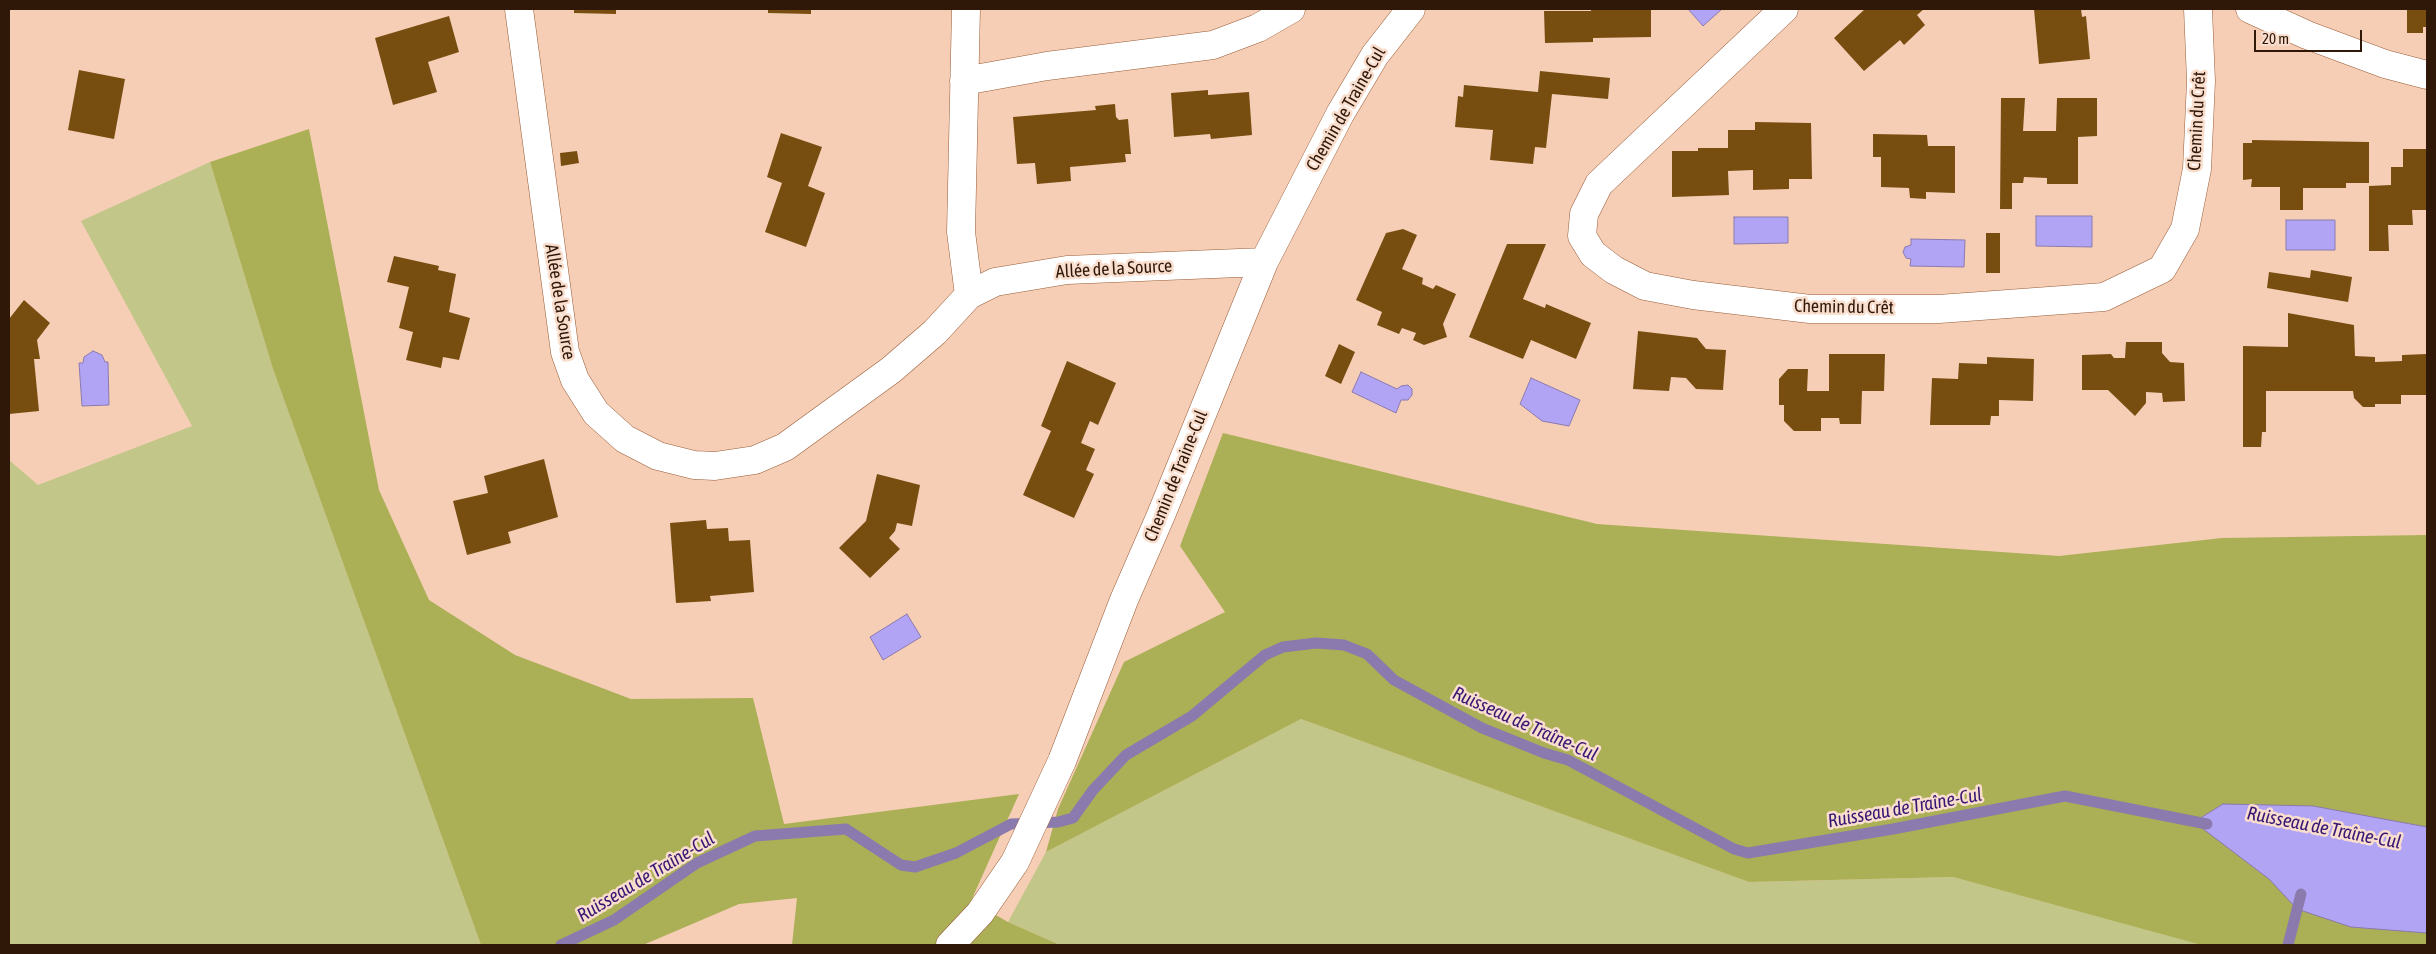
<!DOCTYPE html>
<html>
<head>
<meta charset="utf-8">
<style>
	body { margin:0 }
	#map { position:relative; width:2436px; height:954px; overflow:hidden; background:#f6ceb6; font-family:"Asap Condensed",sans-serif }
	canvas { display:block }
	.frame { position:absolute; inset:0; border:10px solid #301809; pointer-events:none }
	.scale { position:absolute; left:2254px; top:30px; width:108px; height:22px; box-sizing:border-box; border:2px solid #301809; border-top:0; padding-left:6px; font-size:15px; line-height:18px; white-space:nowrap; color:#301809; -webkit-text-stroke:4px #f9dece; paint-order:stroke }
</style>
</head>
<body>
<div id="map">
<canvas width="2436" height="954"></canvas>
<div class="frame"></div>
<div class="scale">20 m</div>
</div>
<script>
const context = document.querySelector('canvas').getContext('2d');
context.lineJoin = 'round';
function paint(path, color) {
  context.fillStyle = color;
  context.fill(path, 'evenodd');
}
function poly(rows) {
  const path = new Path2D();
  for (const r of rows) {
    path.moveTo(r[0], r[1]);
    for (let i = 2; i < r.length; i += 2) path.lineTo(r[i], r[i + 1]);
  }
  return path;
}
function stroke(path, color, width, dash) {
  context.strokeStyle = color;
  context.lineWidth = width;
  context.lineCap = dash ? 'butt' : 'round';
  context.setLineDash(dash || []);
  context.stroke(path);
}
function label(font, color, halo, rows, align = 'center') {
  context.font = font + ' "Asap Condensed",sans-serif';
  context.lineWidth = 5;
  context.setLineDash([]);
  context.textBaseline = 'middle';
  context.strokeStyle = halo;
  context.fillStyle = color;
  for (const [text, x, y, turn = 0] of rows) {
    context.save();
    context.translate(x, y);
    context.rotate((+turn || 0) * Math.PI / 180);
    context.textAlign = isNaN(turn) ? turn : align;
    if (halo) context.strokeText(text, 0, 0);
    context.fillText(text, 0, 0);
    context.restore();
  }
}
paint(poly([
	[210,162,273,369,481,945,9,945,9,460,38,485,192,426,81,221],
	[1301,719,1749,882,1953,877,2203,944,1060,945,1008,922,1046,852]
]), '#c2c688');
paint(poly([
	[309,129,379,490,429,600,515,655,631,699,753,698,784,824,1019,794,971,901,1008,922,1060,945,792,945,797,898,739,904,643,945,481,945,273,369,210,162],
	[1223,433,1597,524,2059,556,2222,538,2427,535,2427,945,2202,945,1953,877,1749,882,1301,719,1046,852,1058,809,1124,662,1225,612,1180,546]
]), '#abaf55');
const water = poly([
	[1688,9,1722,9,1703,26,1688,9],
	[2036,216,2092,216,2092,247,2036,246,2036,216],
	[1734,217,1788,217,1788,243,1734,244,1734,217],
	[2286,220,2335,220,2335,250,2286,250,2286,220],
	[1911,239,1965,240,1964,267,1910,266,1911,259,1906,258,1903,252,1905,247,1911,245,1911,239],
	[93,351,102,355,105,362,108,362,109,405,82,406,79,363,83,363,84,357,93,351],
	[1361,372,1397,389,1401,386,1408,385,1412,389,1412,395,1408,400,1401,400,1396,413,1352,392,1361,372],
	[1531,378,1580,400,1569,426,1542,421,1520,404,1531,378],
	[907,614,921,637,883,660,870,637,907,614],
	[2223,804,2313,806,2427,827,2427,933,2351,927,2297,909,2269,879,2194,822,2223,804]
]);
paint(water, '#b2a4f5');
stroke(water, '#8b7aae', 1);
stroke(poly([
	[561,945,614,920,697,863,755,836,846,829,901,865,915,867,956,853,1011,824,1058,822,1073,818,1093,790,1126,755,1192,716,1265,655,1283,647,1316,643,1344,645,1367,654,1394,680,1482,728,1544,753,1568,760,1734,849,1748,853,1893,829,2065,796,2207,824],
	[2288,945,2301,894]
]), '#8b7aae', 11);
paint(poly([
	[574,9,616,9,616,14,574,13],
	[768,9,811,9,811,14,768,13],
	[1591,9,1651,9,1651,37,1593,38,1593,42,1545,43,1544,11,1591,11],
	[1865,9,1924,9,1917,15,1925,25,1904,45,1900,40,1864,71,1834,38],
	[2034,9,2081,9,2082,17,2086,16,2090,59,2039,64],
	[2407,9,2427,9,2427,27,2423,27,2423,33,2407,33],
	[449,16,459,52,428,62,437,92,393,105,375,38],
	[79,70,125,79,114,139,68,130],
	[1540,71,1610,78,1608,99,1552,94,1546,148,1535,147,1533,164,1490,160,1493,130,1455,127,1458,96,1463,97,1464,85,1538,92],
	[1208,90,1208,95,1249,92,1252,135,1211,139,1210,134,1174,137,1171,93],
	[2001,98,2025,98,2023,131,2056,131,2057,98,2097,98,2097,136,2078,137,2078,184,2047,184,2047,178,2024,177,2023,183,2012,183,2012,209,2000,209],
	[1115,104,1116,117,1119,120,1128,119,1131,154,1125,154,1126,162,1070,167,1071,181,1037,184,1035,163,1017,164,1013,117,1096,110,1095,106],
	[1755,122,1811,123,1812,179,1789,179,1789,189,1753,190,1753,170,1728,171,1729,195,1672,197,1672,151,1698,151,1698,148,1728,148,1728,130,1755,130],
	[781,133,822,147,808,186,825,193,806,247,765,232,782,183,767,177],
	[1873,134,1927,135,1928,146,1955,146,1955,193,1926,192,1926,199,1910,198,1909,188,1881,187,1881,157,1873,157],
	[2252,140,2369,142,2369,183,2346,183,2346,188,2303,188,2303,210,2280,210,2280,187,2251,187,2252,179,2243,180,2243,143,2252,143],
	[2403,149,2427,149,2427,210,2412,210,2413,225,2388,225,2389,251,2369,251,2369,186,2391,185,2391,167,2403,167],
	[577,151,579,163,561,166,560,153],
	[1403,229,1417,235,1402,269,1423,278,1422,284,1433,289,1436,285,1456,294,1443,324,1447,337,1424,345,1413,340,1416,333,1402,328,1399,334,1377,325,1382,312,1356,300,1386,233],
	[1986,233,2000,233,2000,273,1986,273],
	[1507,244,1546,244,1523,299,1545,308,1546,304,1591,323,1576,359,1531,340,1523,359,1469,337],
	[394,256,439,266,438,270,456,274,449,312,470,318,459,360,443,357,441,368,406,360,413,332,399,328,409,287,387,282],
	[2311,270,2352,277,2348,302,2267,288,2269,272,2310,278],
	[24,300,50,323,37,340,40,359,34,359,39,411,9,414,9,319],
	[2288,313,2354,325,2355,356,2375,357,2375,362,2402,361,2402,355,2427,354,2427,395,2401,395,2401,404,2375,404,2375,407,2363,407,2354,398,2353,391,2266,391,2266,432,2262,432,2261,447,2243,447,2243,346,2288,347],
	[1638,331,1697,338,1706,349,1726,350,1723,390,1696,389,1686,378,1671,377,1669,391,1633,389],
	[2126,342,2162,342,2162,353,2170,362,2184,363,2185,401,2163,402,2162,393,2146,392,2146,403,2135,416,2108,390,2082,390,2082,355,2111,354,2114,358,2125,358],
	[1339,344,1355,352,1341,384,1325,376],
	[1829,354,1885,354,1884,391,1862,391,1861,424,1840,424,1839,418,1821,418,1821,431,1794,431,1784,421,1784,405,1779,405,1779,379,1788,369,1808,369,1807,391,1829,391],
	[1987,357,2034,359,2033,401,1999,400,1999,416,1991,416,1990,425,1930,425,1932,378,1958,379,1959,363,1987,364],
	[1067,361,1116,383,1098,425,1090,421,1081,443,1095,449,1086,470,1094,474,1074,518,1023,495,1051,431,1041,426],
	[544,459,558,517,508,532,511,543,467,555,453,501,488,493,484,476],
	[877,474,920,485,912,526,897,523,895,531,889,538,900,549,870,578,839,548,866,521],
	[706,520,707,529,728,528,729,541,750,540,754,592,710,596,711,601,676,603,670,523]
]), '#774e10');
const minor = poly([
	[519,9,565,352,575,380,596,413,625,439,658,456,694,465,715,466,755,460,785,447,891,370,935,332,969,295,995,282,1067,270,1264,262],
	[966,9,961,232,969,295],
	[1784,9,1599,184,1584,214,1582,236,1593,254,1614,270,1645,286,1693,295,1810,309,1939,309,2104,297,2162,269,2185,229,2197,169,2201,81,2198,9],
	[2250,9,2307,35,2385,64,2427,75],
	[964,81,1047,66,1213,45,1258,28,1291,9],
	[950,945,980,913,1015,862,1062,761,1124,600,1161,515,1264,262,1340,114,1375,55,1411,9]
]);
stroke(minor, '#985d38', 29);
stroke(minor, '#fff', 28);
label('18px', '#301809', '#f9dece', [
	["Chemin de Traine-Cul",1346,109,-60],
	["Chemin du Crêt",2197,121,-87],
	["Allée de la Source",1114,269,-3],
	["Allée de la Source",560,302,81],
	["Chemin du Crêt",1844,307,1],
	["Chemin de Traine-Cul",1176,476,-68]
]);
label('italic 19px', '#371874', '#f9dece', [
	["Ruisseau de Traîne-Cul",1525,724,24],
	["Ruisseau de Traîne-Cul",1905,808,-10],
	["Ruisseau de Traîne-Cul",2324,828,11],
	["Ruisseau de Traîne-Cul",646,877,-31]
]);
</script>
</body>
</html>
